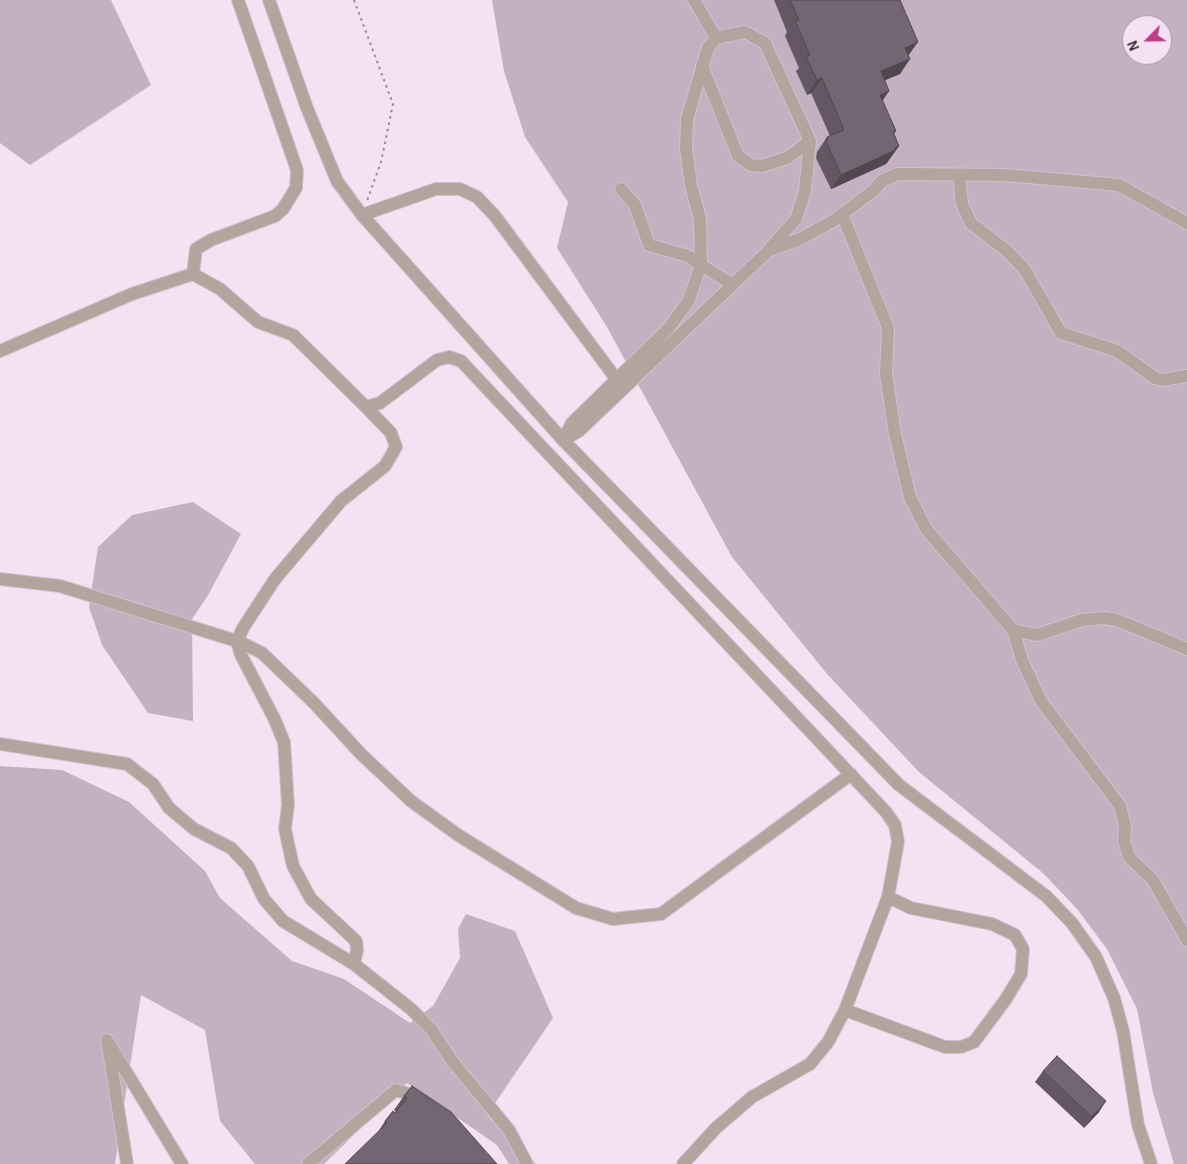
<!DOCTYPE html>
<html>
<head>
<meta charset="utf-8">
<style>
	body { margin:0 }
	#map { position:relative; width:1187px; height:1164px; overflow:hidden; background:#f4e2f2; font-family:"Alegreya Sans",sans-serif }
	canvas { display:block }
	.north { position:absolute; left:1122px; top:15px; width:50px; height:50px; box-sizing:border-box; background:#f4e2f2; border:1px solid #a698a4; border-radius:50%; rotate:247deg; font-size:14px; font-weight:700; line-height:20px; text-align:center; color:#312a30 }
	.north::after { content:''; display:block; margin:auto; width:18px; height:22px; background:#bc3c86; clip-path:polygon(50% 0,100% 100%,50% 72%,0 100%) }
</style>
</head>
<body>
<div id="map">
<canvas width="1187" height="1164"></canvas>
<div class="north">N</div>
</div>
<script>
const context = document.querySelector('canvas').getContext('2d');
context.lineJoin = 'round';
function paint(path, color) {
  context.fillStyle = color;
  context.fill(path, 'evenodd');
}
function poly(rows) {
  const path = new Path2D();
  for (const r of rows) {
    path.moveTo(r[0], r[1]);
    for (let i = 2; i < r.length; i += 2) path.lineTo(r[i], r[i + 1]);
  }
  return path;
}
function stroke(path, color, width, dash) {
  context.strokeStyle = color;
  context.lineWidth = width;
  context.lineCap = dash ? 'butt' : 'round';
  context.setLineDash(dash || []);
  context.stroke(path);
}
paint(poly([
	[0,0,111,0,151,85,30,165,0,143],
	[492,0,1187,0,1187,1164,1174,1164,1153,1093,1137,1009,1107,949,1077,909,1044,874,919,772,828,675,732,557,607,327,557,248,568,202,525,137,504,71],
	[1132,25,1162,25,1162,55,1132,55],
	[193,502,241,534,207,597,192,619,193,721,148,713,102,645,89,607,98,547,132,515],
	[0,766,62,770,129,802,205,871,220,898,292,961,344,979,410,1023,433,1006,460,958,458,929,466,914,515,931,553,1018,487,1115,536,1164,509,1164,497,1145,407,1083,324,1164,255,1164,220,1121,205,1030,141,995,115,1164,0,1164]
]), '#c3b0c1');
const minor = poly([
	[269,0,307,108,337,181,362,215,563,440,899,785,1046,896,1072,923,1096,957,1114,998,1123,1031,1138,1125,1151,1164],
	[694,0,716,38],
	[702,66,738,156,751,165,762,166,787,158,810,141],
	[959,176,962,204,971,223,1007,251,1025,270,1061,333,1117,351,1155,378,1163,380,1187,376],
	[842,214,888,328,886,374,895,434,910,497,926,529,1013,630,1037,635,1082,620,1104,618,1117,620,1187,649],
	[362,215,436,189,460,189,477,197,495,216,623,388],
	[770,250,800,239,833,221,874,190,882,181,897,174,1006,175,1119,185,1187,223],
	[193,274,196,249,211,240,275,216,283,209,296,188,297,170,238,0],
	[0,351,132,294,193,274,220,289,258,322,293,335,366,407,380,403,437,360,449,357,461,361,886,812,895,825,898,842,888,897,845,1010,828,1042,810,1064,752,1097,716,1128,683,1164],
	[563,440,579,431,768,251,796,219,805,191,810,141,765,43,745,32,716,38,708,48,687,119,686,149,691,185,700,219,701,265,732,284],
	[563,440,572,423,668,329,688,302,701,265,688,256,649,245,635,205,621,189],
	[0,579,60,586,240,642,262,653,314,703,361,754,411,801,458,835,576,908,613,919,661,914,851,774],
	[1013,630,1022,660,1041,701,1120,806,1125,826,1124,841,1129,857,1153,880,1187,940],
	[0,744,127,764,153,784,169,808,194,829,231,848,248,866,264,899,283,921,354,964,411,1009,431,1029,452,1061,509,1130,527,1164],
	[354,964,357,950,356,941,311,899,293,866,285,829,288,805,284,742,274,718,241,655,237,641,243,628,275,579,341,501,385,466,392,454,396,447,391,433,366,407],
	[845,1010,945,1047,961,1047,974,1042,1006,999,1021,974,1023,949,1015,935,992,924,911,908,888,897],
	[107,1040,182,1164],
	[108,1045,127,1164],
	[308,1164,396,1090,415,1096,421,1100]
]);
stroke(minor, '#d1c1cf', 14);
stroke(poly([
	[354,0,393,104,381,162,367,201]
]), '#968a95', 2, [2.5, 4]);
stroke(minor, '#b2a59d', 12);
paint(poly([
	[774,0,900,0,908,56,900,74,885,80,882,101,896,131,894,134,899,146,886,164,831,189,816,158,817,152,827,137,830,136,811,93,807,95,796,71,799,68,785,36,787,32],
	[1043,1071,1099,1112,1084,1128,1035,1082],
	[404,1096,451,1112,378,1132,385,1121,396,1112,394,1110]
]), '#645763');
paint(poly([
	[918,42,908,56,905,48],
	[910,59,900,74,871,86,881,71],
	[822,78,811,93,807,95,817,80],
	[889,91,879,106,880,95],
	[899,146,886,164,831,189,841,175],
	[1106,1101,1099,1112,1084,1128,1092,1117]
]), '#514750');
const building = poly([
	[790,0,900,0,918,42,905,48,910,59,881,71,889,91,880,95,896,131,893,132,899,146,895,148,896,150,841,175,827,143,827,137,844,130,822,78,817,80,806,57,810,55,795,21,799,20,790,0],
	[1057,1056,1106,1101,1092,1117,1043,1071,1057,1056],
	[412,1086,451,1112,497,1164,345,1164,387,1123,385,1121,393,1111,395,1113,407,1098,404,1096,412,1086]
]);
paint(building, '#746573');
stroke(building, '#514750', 1);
</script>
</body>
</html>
